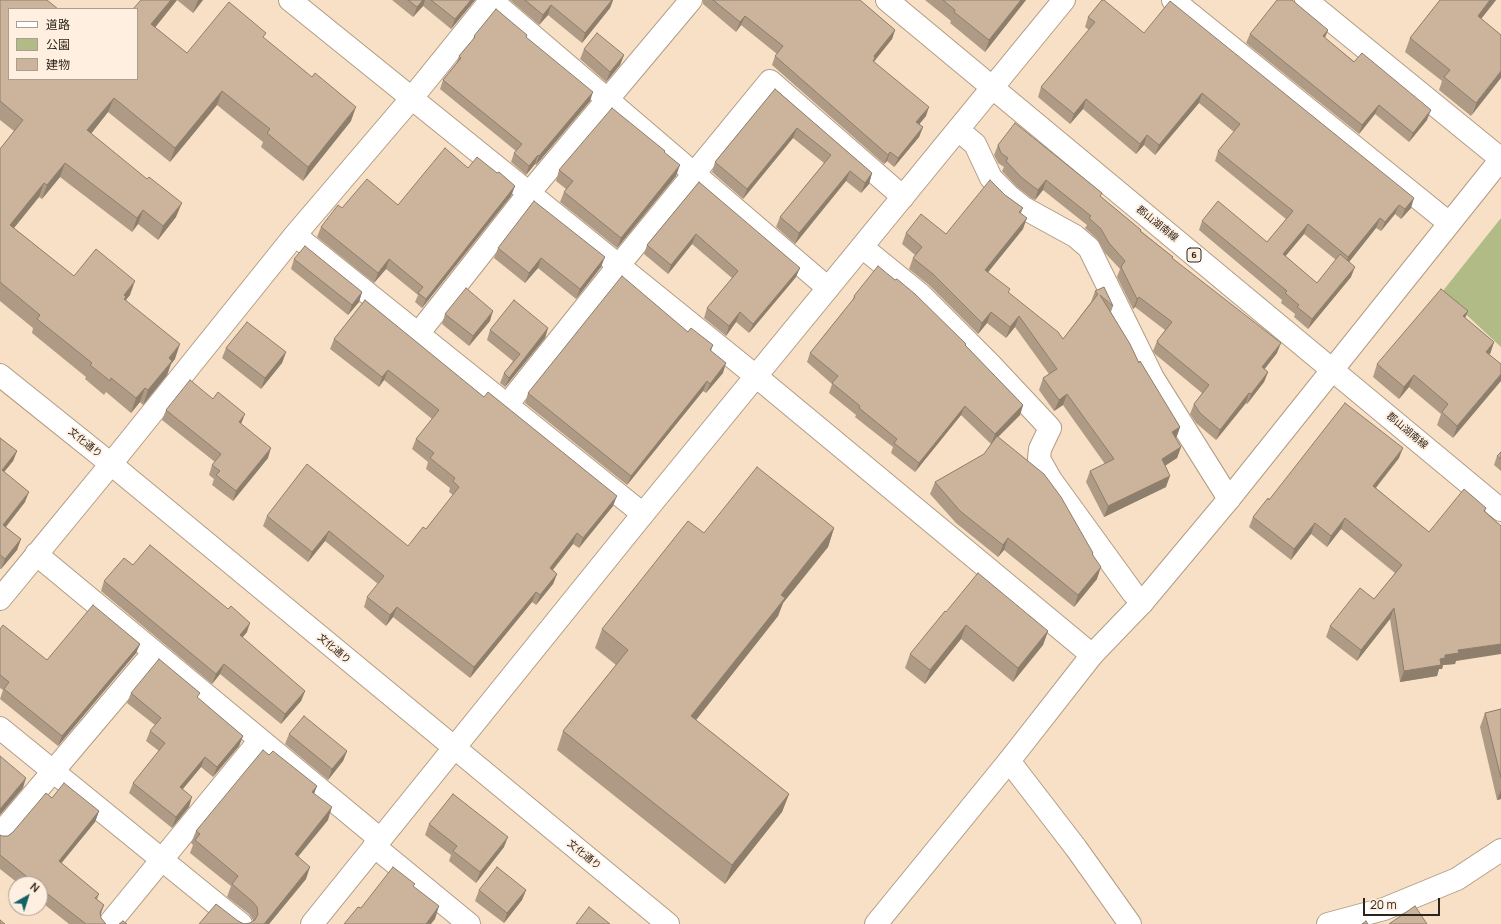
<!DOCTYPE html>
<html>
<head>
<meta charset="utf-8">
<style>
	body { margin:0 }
	#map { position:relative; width:1501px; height:924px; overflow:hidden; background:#f8e0c6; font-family:Manrope,"Noto Sans JP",sans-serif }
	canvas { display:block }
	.legend { position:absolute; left:8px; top:8px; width:130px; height:72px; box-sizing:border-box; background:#feefe0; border:1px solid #aa9e91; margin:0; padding:5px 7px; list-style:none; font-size:12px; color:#2d251b }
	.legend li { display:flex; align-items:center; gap:8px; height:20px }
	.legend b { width:20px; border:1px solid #aa9e91 }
	.north { position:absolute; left:8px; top:876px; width:40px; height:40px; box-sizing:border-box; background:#feefe0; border:1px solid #aa9e91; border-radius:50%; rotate:39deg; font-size:11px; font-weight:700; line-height:16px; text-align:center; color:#2d251b }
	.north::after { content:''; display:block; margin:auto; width:14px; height:18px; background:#126264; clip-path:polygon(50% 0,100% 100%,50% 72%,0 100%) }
	.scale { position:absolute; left:1363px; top:898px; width:77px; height:18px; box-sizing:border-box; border:2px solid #2d251b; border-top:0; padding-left:5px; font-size:12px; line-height:14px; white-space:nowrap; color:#2d251b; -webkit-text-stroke:3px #feefe0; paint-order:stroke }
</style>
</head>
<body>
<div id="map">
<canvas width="1501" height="924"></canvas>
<ul class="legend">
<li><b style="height:5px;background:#fff"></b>道路</li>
<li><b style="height:11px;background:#b0bb85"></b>公園</li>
<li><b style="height:11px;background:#cbb49b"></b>建物</li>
</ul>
<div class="north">N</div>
<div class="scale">20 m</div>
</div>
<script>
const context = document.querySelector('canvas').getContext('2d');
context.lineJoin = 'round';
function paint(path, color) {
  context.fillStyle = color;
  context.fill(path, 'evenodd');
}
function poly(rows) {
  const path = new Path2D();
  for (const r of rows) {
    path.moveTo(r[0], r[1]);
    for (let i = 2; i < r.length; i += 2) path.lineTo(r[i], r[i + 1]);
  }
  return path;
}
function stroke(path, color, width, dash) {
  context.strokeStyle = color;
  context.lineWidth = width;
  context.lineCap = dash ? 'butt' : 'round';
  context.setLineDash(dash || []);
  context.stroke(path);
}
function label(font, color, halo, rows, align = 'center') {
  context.font = font + ' Manrope,"Noto Sans JP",sans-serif';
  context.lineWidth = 3.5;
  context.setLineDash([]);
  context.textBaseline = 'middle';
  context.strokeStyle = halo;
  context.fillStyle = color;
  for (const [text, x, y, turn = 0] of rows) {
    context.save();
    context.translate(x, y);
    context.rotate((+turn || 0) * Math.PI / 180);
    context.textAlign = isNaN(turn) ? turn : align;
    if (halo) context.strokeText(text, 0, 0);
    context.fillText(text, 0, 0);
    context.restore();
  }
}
paint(poly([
	[1501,218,1501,347,1442,292]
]), '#b0bb85');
const street = poly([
	[290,0,757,377,1092,655],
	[491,0,828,288],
	[1173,0,1449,223],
	[1306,0,1501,159],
	[958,130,975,144,991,178,1009,196,1024,208,1075,236,1089,248,1153,378,1229,499],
	[295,235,643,514],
	[862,247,920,294,990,364,1050,428,1040,449,1039,459,1051,480,1133,593,1142,603],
	[418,334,529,193,691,0],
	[507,405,619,265,770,81,903,197],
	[36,554,380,839],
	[0,599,111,464,295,235,411,99,491,0],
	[0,728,241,924],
	[1009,761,1076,848,1130,924],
	[0,834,154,652],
	[374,846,469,924],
	[109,924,260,740],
	[1328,924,1384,909,1457,879,1501,850]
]);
const secondary = poly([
	[0,375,111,464,668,924],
	[312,924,643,514,1064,0],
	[876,924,1009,761,1092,655,1142,603,1229,499,1501,159]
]);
const primary = poly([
	[887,0,1501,510]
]);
stroke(street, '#b29c84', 24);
stroke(secondary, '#b29c84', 24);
stroke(primary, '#b29c84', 24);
stroke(street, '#fff', 22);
stroke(secondary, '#fff', 22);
stroke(primary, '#fff', 22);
paint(poly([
	[0,0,137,79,141,0,203,0,193,13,177,0,155,27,187,53,264,39,351,121,303,181,261,147,263,142,217,105,170,162,108,112,91,134,176,217,158,240,138,224,132,232,60,177,42,199,39,197,14,228,74,276,130,295,126,300,175,359,171,364,167,375,143,405,140,402,131,413,106,392,104,395,85,379,86,377,32,333,33,328,0,301,0,149,14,131,0,120],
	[392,0,475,0,451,29,423,6,413,17],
	[510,0,613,0,610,8,582,43,548,15,539,25],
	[703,0,860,0,895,30,892,39,874,62,926,116,919,124,923,127,919,137,894,167,887,161,884,164,772,65,775,56,777,54,741,25,736,32,703,4],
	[925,0,1026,0,985,52,950,23,951,21],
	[1440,0,1496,0,1481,19,1501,35,1471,116,1439,90,1442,81,1405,52,1410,38],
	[1088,17,1144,33,1411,208,1401,219,1395,214,1381,231,1376,228,1349,262,1351,277,1308,329,1294,317,1295,314,1281,303,1282,300,1199,230,1202,221,1267,242,1286,219,1215,161,1218,151,1234,132,1199,103,1155,155,1144,145,1136,154,1083,109,1070,124,1038,97,1041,87,1089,30,1085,27],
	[1304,234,1336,260,1317,283,1285,256],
	[1328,30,1325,38,1427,120,1409,142,1375,114,1359,134,1246,43,1250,34],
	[474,36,526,37,590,101,536,165,535,164,526,175,511,162,514,153,516,151,440,89,443,80,457,62,459,56,473,40],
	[584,49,624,55,620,65,606,82,580,59],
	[775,89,872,173,869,184,861,193,846,181,795,244,776,227,780,217,824,163,793,138,743,199,712,172,715,162],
	[998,145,1101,197,1141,230,1141,231,1173,257,1172,259,1277,353,1264,370,1268,372,1264,382,1247,404,1246,403,1216,440,1196,423,1190,414,1194,404,1202,393,1155,354,1153,351,1157,341,1165,330,1135,307,1133,309,1117,277,1120,269,1105,253,1097,239,1085,228,1087,225,1043,190,1035,200,1031,198,1017,187,1002,171,1004,167,998,163,994,155],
	[468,168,497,173,515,186,511,196,422,308,415,302,418,295,386,269,374,283,317,237,321,227,342,208,398,205],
	[559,170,676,176,617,248,560,202,564,192,566,189,556,181],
	[699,182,796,277,749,333,736,322,726,336,704,318,707,308,732,278,692,244,668,274,644,254,647,245],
	[1005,195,1023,208,1021,213,1023,229,988,272,1008,292,1063,339,1091,302,1095,291,1113,306,1111,312,1139,363,1180,427,1176,439,1181,447,1177,458,1165,466,1166,487,1104,517,1086,482,1090,471,1105,464,1063,405,1054,411,1039,390,1043,378,1049,374,1015,327,1006,338,987,323,978,334,929,285,909,269,913,258,915,255,902,244,906,233,946,234],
	[498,248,601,267,576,299,538,268,525,283,494,258],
	[294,259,362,292,359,302,348,315,291,269],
	[854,296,965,345,1023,405,1020,415,998,437,1093,553,1093,554,1097,579,1074,607,1004,550,998,557,956,523,930,494,935,482,984,454,991,444,961,415,915,472,891,453,893,447,855,417,856,415,829,393,832,384,807,362,810,353,852,301],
	[365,300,613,506,579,548,573,544,553,570,557,574,553,584,536,605,532,602,470,678,393,617,386,626,364,607,367,597,378,584,325,541,308,562,263,526,267,516,408,546,426,529,453,495,449,492,450,488,426,469,428,462,412,449,416,439,432,419,384,380,379,387,330,349,334,339],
	[1468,311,1465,318,1494,342,1490,354,1453,438,1437,425,1441,414,1409,387,1399,399,1373,377,1377,364],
	[445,314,490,321,469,346,442,324],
	[548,328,545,338,505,387,500,383,504,373,513,361,487,340,490,330],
	[688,332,713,345,711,351,723,373,706,393,703,391,627,485,525,403,528,393],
	[226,348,286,352,282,363,261,389,222,358],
	[166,410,241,424,268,458,233,501,212,485,214,479,209,475,212,465,215,462,162,420],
	[0,438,17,451,13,461,4,472,25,502,6,527,21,539,17,550,1,569,0,569],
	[1501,452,1501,471,1494,465,1497,456],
	[1399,458,1376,488,1429,532,1486,508,1485,512,1455,664,1443,665,1442,669,1439,669,1437,676,1400,682,1390,619,1357,661,1326,637,1330,626,1374,599,1395,573,1341,529,1327,547,1311,534,1291,560,1249,527,1253,517,1269,500],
	[834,528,828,547,783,603,778,616,696,720,789,794,782,812,725,884,557,750,563,731,616,665,595,648,602,629,704,533],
	[104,581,247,632,242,638,305,691,301,701,281,724,220,674,212,684,101,591],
	[946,612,1048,631,1043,645,1013,682,961,639,925,684,905,668,910,654],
	[0,629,47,660,140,644,136,653,58,746,0,699,3,690,0,688],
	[131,693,198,699,243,736,239,746,213,777,201,767,183,789,189,807,172,828,129,793,133,783,159,751,146,741,150,731,155,725,127,703],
	[1501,709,1501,799,1497,800,1480,727,1485,713],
	[289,734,347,751,343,761,328,780,285,744],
	[269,755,317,786,314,793,328,820,298,857,306,879,269,924,199,924,238,921,244,924,250,923,253,921,253,920,249,914,227,897,231,886,190,853,193,845,191,843,196,831],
	[52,798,99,811,95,822,61,863,99,894,97,900,104,905,101,914,101,918,105,923,106,924,69,924,40,901,40,884,19,884,0,869,0,835,2,836,8,836,13,832],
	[429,824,504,847,476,883,449,861,451,855,425,835],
	[479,890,526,890,522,900,504,923,475,901]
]), '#af9b85');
paint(poly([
	[171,0,177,0,146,39,151,24],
	[198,0,203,0,193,13],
	[423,0,425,0,423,6,413,17,417,7],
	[471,0,475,0,451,29,455,19],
	[612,0,613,0,610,8,582,43,585,33],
	[1021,0,1026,0,985,52,989,40],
	[1490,0,1496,0,1473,29,1478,16],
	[551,5,548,15,539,25,543,15],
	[745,16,741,25,736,32,740,22],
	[895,30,892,39,874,61,872,67,874,56],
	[1328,30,1324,39,1323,36],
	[624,55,620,65,606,82,610,72],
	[1501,71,1501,78,1471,116,1476,103],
	[222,91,217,105,170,162,175,148],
	[593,92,590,101,536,165,539,156],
	[1202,93,1199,103,1155,155,1159,145],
	[114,98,108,112,82,145,87,130],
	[1086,99,1083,109,1070,124,1074,114],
	[1379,105,1375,114,1359,134,1362,125],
	[356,107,351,121,303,181,308,167],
	[929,107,926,116,913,132,916,122],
	[1431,110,1427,120,1409,142,1413,133],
	[923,127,919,137,894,167,898,158],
	[797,128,793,138,743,199,747,189],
	[1147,135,1144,145,1136,154,1140,144],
	[890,152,887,161,884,164,888,155],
	[538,155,535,164,526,175,529,166],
	[65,163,60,177,42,199,47,185],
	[680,165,676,176,617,248,621,238],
	[850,171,846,181,795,244,799,233],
	[872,173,869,184,861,193,865,183],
	[1046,180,1043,190,1035,200,1038,190],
	[44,183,39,197,5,239,10,225],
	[515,186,511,196,422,308,426,299],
	[1414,198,1411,208,1401,219,1405,209],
	[182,203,176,217,158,240,163,226],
	[1399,205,1395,214,1381,231,1385,222],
	[143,210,138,224,132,232,137,218],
	[1027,218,1023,229,981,281,985,270],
	[1380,218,1376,228,1345,267,1348,257],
	[1308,224,1304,234,1279,264,1283,254],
	[696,234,692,244,668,274,671,265],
	[605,257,601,267,576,299,580,289],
	[541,258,538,268,525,283,529,273],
	[389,259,386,269,374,283,378,273],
	[1355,267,1351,277,1308,329,1312,319],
	[800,268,796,277,749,333,753,324],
	[135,281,130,295,123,303,124,295],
	[362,292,359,302,348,315,352,305],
	[1139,297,1135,307,1133,309,1137,299],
	[493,311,490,321,469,346,473,336],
	[1468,311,1463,323,1463,316],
	[740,312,736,322,726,336,729,326],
	[991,312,987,323,978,334,982,323],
	[1019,316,1015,327,1006,338,1010,327],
	[548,328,545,338,505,387,509,378],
	[1494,342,1490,354,1486,352],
	[1281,343,1277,353,1258,377,1262,367],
	[180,344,175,359,171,364,167,375,143,405,148,390,169,358],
	[286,352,282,363,261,389,265,378],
	[726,363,723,373,706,393,710,384],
	[388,370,384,380,379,387,382,377],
	[1268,372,1264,382,1247,404,1251,394],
	[1501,374,1501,381,1453,438,1457,426],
	[1414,375,1409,387,1399,399,1404,387],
	[707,381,703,391,627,485,631,476],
	[145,388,140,402,131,413,136,398],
	[1249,393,1246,403,1216,440,1220,430],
	[1067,394,1063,405,1054,411,1059,400],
	[1023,405,1020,415,991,444,995,434],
	[965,406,961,415,915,472,919,463],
	[245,414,241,424,239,422],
	[1180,427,1176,438,1168,444,1172,432],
	[1181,447,1177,458,1158,470,1162,459],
	[271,448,268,458,233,501,236,491],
	[1403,448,1399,458,1369,496,1373,486],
	[17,451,13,461,0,477,2,470],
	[1170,476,1166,487,1104,517,1108,506],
	[29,492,25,502,0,534,3,525],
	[617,496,613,506,579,548,583,538],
	[1345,518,1341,529,1327,547,1331,536],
	[1315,523,1311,534,1291,560,1294,549],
	[834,528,828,547,783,603,778,616,685,734,691,716,781,595],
	[329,531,325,541,308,562,312,552],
	[577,533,573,544,546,578,550,568],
	[1008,538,1004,550,998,557,1003,545],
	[21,539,17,550,1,569,5,559],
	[1101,567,1097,579,1074,607,1078,595],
	[557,574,553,584,536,605,540,595],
	[536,592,532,602,470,678,474,667],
	[397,607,393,617,386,626,390,615],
	[1394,608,1390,619,1357,661,1361,650],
	[250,623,247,632,236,645,240,635],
	[966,625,961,639,925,684,930,670],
	[1048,631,1043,645,1013,682,1018,668],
	[140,644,136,653,58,746,62,736],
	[1501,644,1501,654,1456,661,1455,664,1443,665,1442,669,1439,669,1437,676,1400,682,1404,671,1440,659,1445,655,1458,650],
	[224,664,220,674,212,684,216,674],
	[305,691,301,701,281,724,285,714],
	[243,736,239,746,213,777,217,767],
	[347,751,343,761,328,780,332,769],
	[205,757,201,767,176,797,180,787],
	[26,778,23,788,0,815,0,809],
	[317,786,312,799,312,792],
	[1501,790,1501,799,1497,800],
	[789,794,782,812,725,884,732,865],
	[192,797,189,807,172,828,176,817],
	[332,807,328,820,290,866,295,854],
	[99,811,95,822,55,871,59,861],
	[508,837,504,847,476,883,480,872],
	[310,867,306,879,269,924,264,924],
	[526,890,522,900,504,923,507,913],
	[439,906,435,919,431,924,426,924]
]), '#8e7e6c');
const building = poly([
	[0,0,47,0,58,9,9,9,9,79,137,79,137,9,133,9,141,0,171,0,151,24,187,53,229,2,266,33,263,37,312,77,315,73,356,107,308,167,267,133,270,129,222,91,175,148,114,98,87,130,147,179,149,177,182,203,163,226,143,210,137,218,65,163,47,185,44,183,10,225,74,276,96,249,135,281,124,295,126,297,124,299,180,344,169,358,172,361,148,390,145,388,136,398,111,378,110,381,90,365,92,363,37,319,40,315,0,282,0,149,23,120,0,101,0,0],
	[408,0,423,0,417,7,408,0],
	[431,0,471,0,455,19,431,0],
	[525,0,612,0,585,33,551,5,543,15,525,0],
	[713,0,860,0,895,30,874,56,875,58,873,61,929,107,916,122,923,127,898,158,890,152,888,155,775,56,783,46,745,16,740,22,713,0],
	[943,0,1021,0,989,40,954,12,955,10,943,0],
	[1102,0,1104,0,1144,33,1170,1,1414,198,1405,209,1399,205,1385,222,1380,218,1348,257,1308,224,1283,254,1317,283,1340,254,1355,267,1312,319,1297,307,1299,305,1285,293,1287,291,1202,221,1218,201,1267,242,1293,211,1218,151,1240,124,1202,93,1159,145,1147,135,1140,144,1086,99,1074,114,1041,87,1095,22,1088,17,1102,0],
	[1277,0,1292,0,1328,30,1323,36,1354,62,1362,53,1431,110,1413,133,1379,105,1362,125,1250,34,1277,0],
	[1440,0,1490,0,1478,16,1501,35,1501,71,1476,103,1444,77,1450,70,1410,38,1440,0],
	[496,9,527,35,526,37,593,92,539,156,538,155,529,166,514,153,522,144,443,80,461,58,459,56,475,37,474,36,496,9],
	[597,33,624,55,610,72,584,49,597,33],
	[775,89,872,173,865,183,850,171,799,233,780,217,831,155,797,128,747,189,715,162,775,89],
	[612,108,665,151,664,152,680,165,621,238,564,192,573,181,559,170,612,108],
	[1015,123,1102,193,1100,196,1141,230,1140,231,1173,257,1172,258,1281,343,1262,367,1268,372,1251,394,1249,393,1220,430,1200,413,1194,404,1209,385,1159,344,1157,341,1172,322,1139,297,1137,299,1121,267,1125,261,1109,243,1101,229,1089,218,1091,216,1046,180,1038,190,1035,188,1021,177,1006,161,1008,158,1001,153,998,145,1015,123],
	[445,148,468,168,477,157,497,173,499,172,515,186,426,299,418,293,423,287,389,259,378,273,321,227,338,205,342,208,367,179,398,205,445,148],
	[990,180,1005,195,1023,208,1019,212,1027,218,985,270,1010,289,1008,292,1058,332,1063,339,1098,294,1095,291,1104,287,1113,306,1100,295,1130,344,1139,363,1140,361,1180,427,1172,432,1181,447,1162,459,1170,476,1108,506,1090,471,1114,459,1067,394,1059,400,1043,378,1057,369,1019,316,1010,327,991,312,982,323,933,274,913,258,922,247,906,233,921,214,946,234,990,180],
	[699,182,800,268,753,324,740,312,729,326,707,308,738,271,696,234,671,265,647,245,699,182],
	[534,201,605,257,580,289,541,258,529,273,498,248,534,201],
	[305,246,362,292,352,305,294,259,305,246],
	[878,266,895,280,897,279,915,294,966,344,965,345,1023,405,995,434,965,406,919,463,894,443,897,439,859,408,860,406,832,383,838,376,810,353,855,297,854,296,878,266],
	[622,276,688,332,691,328,713,345,710,350,726,363,710,384,707,381,631,476,528,393,622,276],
	[466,288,493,311,473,336,445,314,466,288],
	[1441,289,1468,311,1463,316,1494,342,1486,352,1501,364,1501,374,1457,426,1442,412,1448,404,1414,375,1404,387,1377,364,1441,289],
	[365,300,484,397,488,392,617,496,583,538,577,533,550,568,557,574,540,595,536,592,474,667,397,607,390,615,367,597,384,576,329,531,312,552,267,516,307,464,408,546,423,527,426,529,459,487,453,481,455,478,430,458,434,453,416,439,439,410,388,370,382,377,334,339,365,300],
	[514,300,548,328,509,378,504,373,520,354,490,330,514,300],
	[247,322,286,352,265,378,226,348,247,322],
	[190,380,213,399,218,392,245,414,239,422,271,448,236,491,216,475,220,471,212,465,221,454,166,410,190,380],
	[1345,403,1403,448,1373,486,1429,532,1464,489,1486,508,1484,511,1501,526,1501,644,1458,650,1459,653,1445,655,1445,658,1440,659,1441,665,1404,671,1394,608,1361,650,1330,626,1360,588,1374,599,1402,565,1345,518,1331,536,1315,523,1294,549,1253,517,1268,498,1269,500,1345,403],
	[997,436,1044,474,1061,497,1093,553,1092,554,1101,567,1078,595,1008,538,1003,545,960,511,935,482,984,454,997,436],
	[0,438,17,451,2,470,29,492,3,525,21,539,5,559,0,555,0,438],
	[1501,452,1501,459,1497,456,1501,452],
	[757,467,834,528,781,595,785,598,691,716,789,794,732,865,563,731,628,650,602,629,688,521,704,533,757,467],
	[150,545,228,609,231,606,250,623,240,635,305,691,285,714,224,664,216,674,104,581,124,558,133,565,150,545],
	[978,573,1048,631,1018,668,966,625,930,670,910,654,945,611,946,612,978,573],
	[93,605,140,644,62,736,4,689,9,682,0,675,0,629,3,625,47,660,93,605],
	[159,659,200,693,197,697,243,736,217,767,205,757,180,787,192,797,176,817,133,783,165,743,150,731,161,718,131,693,159,659],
	[1501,709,1501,778,1485,713,1501,709],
	[304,716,347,751,332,769,289,734,304,716],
	[263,750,269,755,273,751,317,786,312,792,332,807,295,854,310,867,264,924,199,924,216,904,238,921,244,924,250,923,255,920,258,914,257,907,253,902,232,884,238,876,195,840,200,834,196,831,263,750],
	[0,756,26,778,0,809,0,756],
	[64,783,99,811,59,861,99,894,95,898,104,905,100,912,101,918,105,923,106,924,86,924,40,888,40,884,36,884,0,855,0,835,2,836,8,836,13,832,46,793,52,798,64,783],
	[453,794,508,837,480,872,453,851,457,846,429,824,453,794],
	[393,867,415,884,413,886,439,906,426,924,344,924,358,907,361,908,393,867],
	[497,867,526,890,507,913,479,890,497,867],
	[1415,906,1427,924,1389,924,1415,906],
	[589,907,610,924,576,924,589,907],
	[0,920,5,924,0,924,0,920],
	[123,921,127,924,119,924,123,921],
	[1366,921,1368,924,1362,924,1366,921]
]);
paint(building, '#cbb49b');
stroke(building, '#8e7e6c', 1);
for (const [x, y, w] of [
	[1194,255,14]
]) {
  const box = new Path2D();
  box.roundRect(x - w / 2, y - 7, w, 14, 3);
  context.fillStyle = '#feefe0';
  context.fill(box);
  stroke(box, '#2d251b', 1);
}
label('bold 9px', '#2d251b', null, [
	["6",1194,255]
]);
label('10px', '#2d251b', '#feefe0', [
	["郡山湖南線",1157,224,39],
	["郡山湖南線",1407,431,40],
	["文化通り",85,443,39],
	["文化通り",334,649,40],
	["文化通り",584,855,39]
]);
</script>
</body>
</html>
